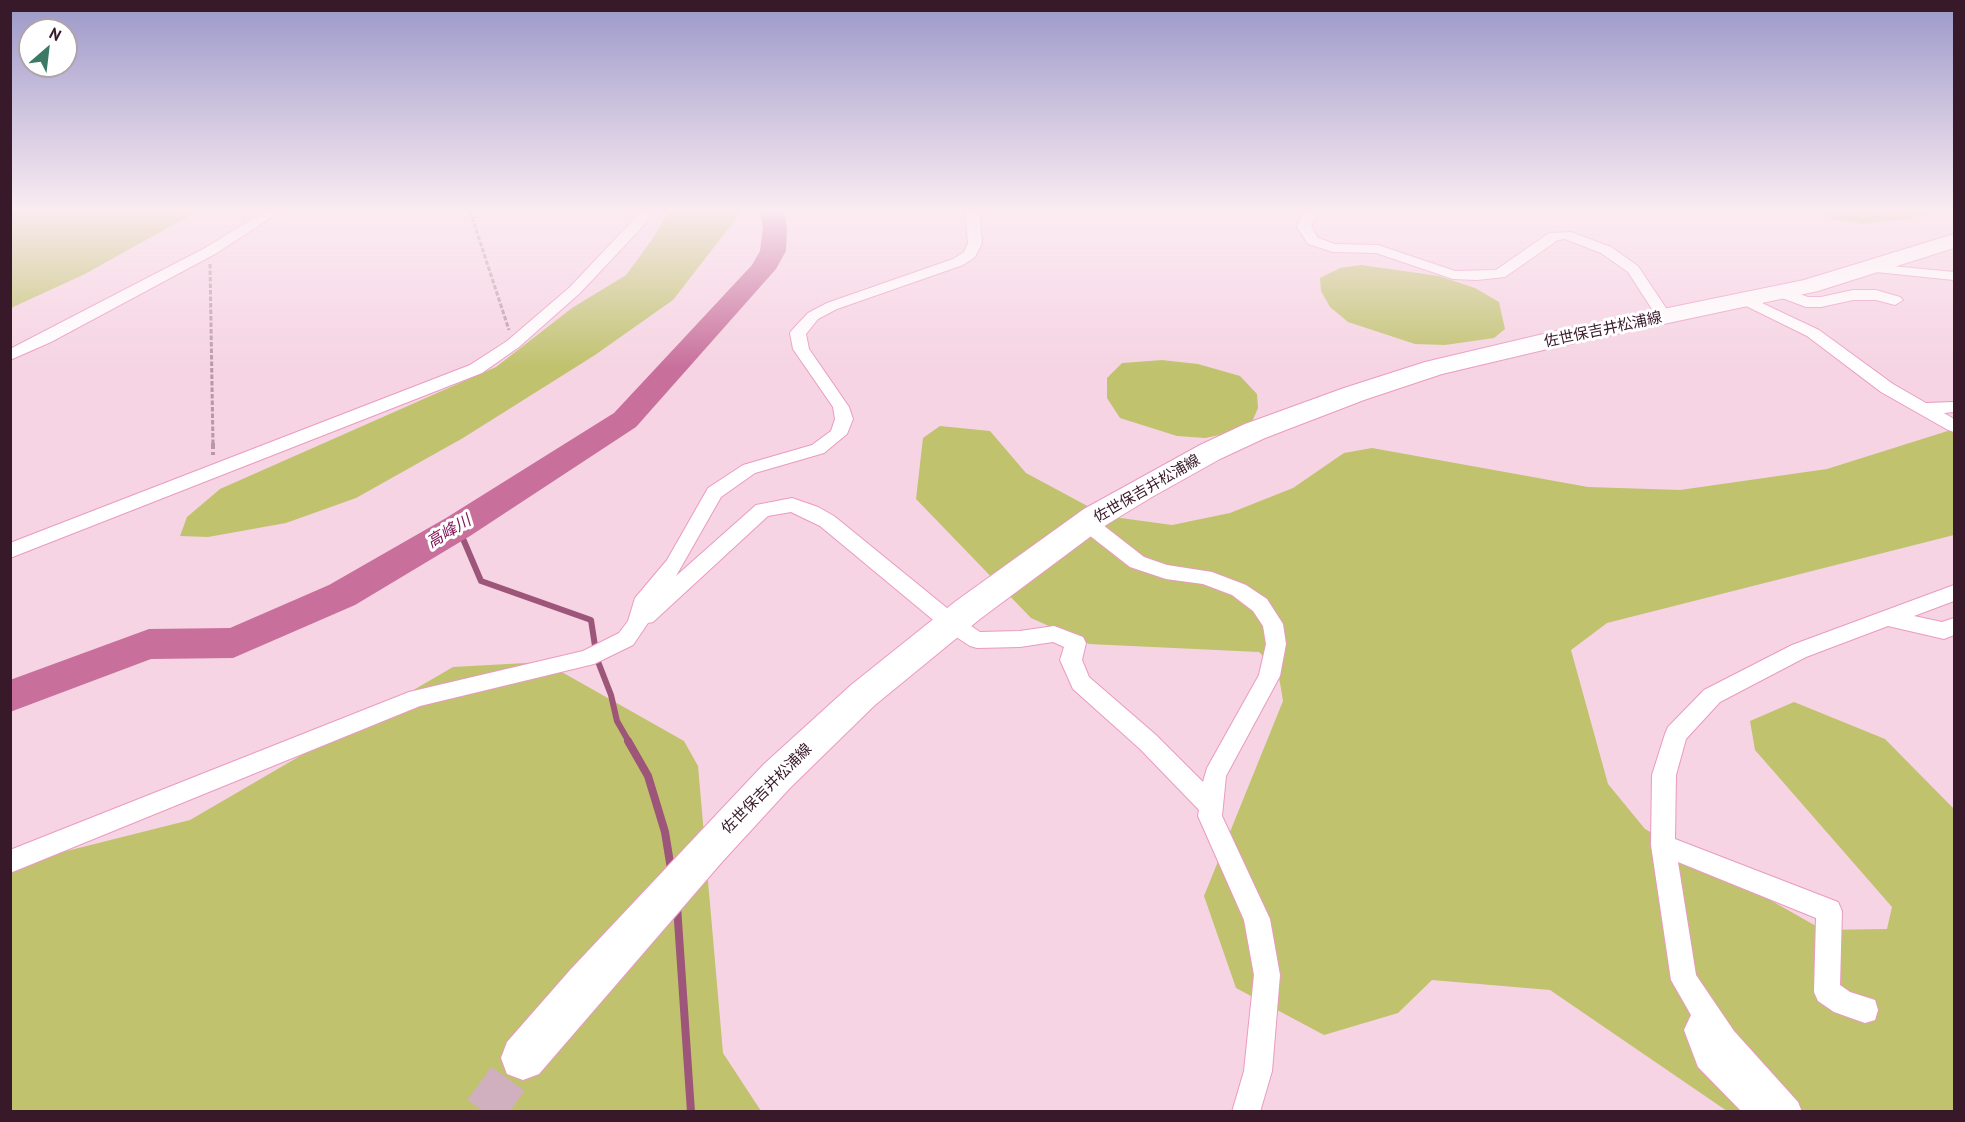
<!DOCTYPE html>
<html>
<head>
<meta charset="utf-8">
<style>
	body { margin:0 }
	#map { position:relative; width:1965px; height:1122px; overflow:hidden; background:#f6d4e3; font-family:"PT Sans",sans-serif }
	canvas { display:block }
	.frame { position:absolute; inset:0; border:12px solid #381929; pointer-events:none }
	.north { position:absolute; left:18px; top:18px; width:60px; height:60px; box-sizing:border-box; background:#fff; border:2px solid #afa3a9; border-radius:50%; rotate:28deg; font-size:16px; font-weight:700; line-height:24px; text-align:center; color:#381929 }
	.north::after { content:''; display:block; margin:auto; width:21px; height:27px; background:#3d7a66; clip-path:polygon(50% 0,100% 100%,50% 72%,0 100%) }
</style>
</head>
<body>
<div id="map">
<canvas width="1965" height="1122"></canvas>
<div class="frame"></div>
<div class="north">N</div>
</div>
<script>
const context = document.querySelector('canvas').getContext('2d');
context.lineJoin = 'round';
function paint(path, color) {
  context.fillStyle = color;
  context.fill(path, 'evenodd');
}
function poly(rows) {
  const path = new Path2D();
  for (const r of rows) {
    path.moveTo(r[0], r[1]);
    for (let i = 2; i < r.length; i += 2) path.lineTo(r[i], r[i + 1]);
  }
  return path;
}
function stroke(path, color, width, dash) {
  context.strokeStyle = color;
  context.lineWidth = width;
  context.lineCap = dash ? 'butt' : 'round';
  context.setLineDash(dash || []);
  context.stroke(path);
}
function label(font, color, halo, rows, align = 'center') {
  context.font = font + ' "PT Sans","Noto Sans JP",sans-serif';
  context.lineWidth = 6;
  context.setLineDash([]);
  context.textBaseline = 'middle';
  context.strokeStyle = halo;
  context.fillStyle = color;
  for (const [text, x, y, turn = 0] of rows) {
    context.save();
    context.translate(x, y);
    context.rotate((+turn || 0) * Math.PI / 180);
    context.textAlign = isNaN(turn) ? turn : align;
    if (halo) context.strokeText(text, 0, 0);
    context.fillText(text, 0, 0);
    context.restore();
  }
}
paint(poly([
	[10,211,198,211,85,274,11,308],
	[669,211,742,211,673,300,595,355,463,438,356,498,286,523,208,537,180,536,187,517,220,489,496,367,572,308,626,275,651,241],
	[1819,211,1942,211,1908,219,1863,224,1833,219],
	[1361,265,1439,276,1475,288,1499,302,1505,329,1494,338,1445,345,1415,344,1348,322,1330,307,1321,291,1320,278,1340,268],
	[1162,360,1198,364,1240,376,1257,394,1258,408,1252,422,1234,432,1205,438,1177,436,1120,418,1107,398,1107,378,1122,363],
	[940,426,990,431,1026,473,1106,516,1172,525,1230,513,1293,488,1344,453,1372,448,1588,487,1680,490,1827,469,1954,429,1954,535,1607,623,1571,650,1608,784,1645,829,1823,930,1887,929,1892,907,1755,750,1750,721,1794,702,1885,739,1954,809,1954,1111,1727,1111,1550,990,1432,980,1398,1013,1324,1035,1236,988,1204,896,1283,701,1278,671,1259,652,1089,644,1031,618,916,499,923,438],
	[544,662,684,741,698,766,723,1053,761,1111,11,1112,11,865,190,820,453,667]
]), '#c0c26e');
stroke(poly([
	[458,527,481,581,591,620,597,659,611,695,617,721,629,742]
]), '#9d5579', 6);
stroke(poly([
	[628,741,648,776,665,832,671,869],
	[677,906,691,1112]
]), '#9d5579', 8);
paint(poly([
	[760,211,784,211,787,227,786,251,776,269,636,427,470,536,355,605,233,658,151,659,10,712,10,680,149,629,230,628,329,585,446,518,614,413,752,265,760,251,763,227,760,211]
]), '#c86f9b');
stroke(poly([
	[484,1112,523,1058]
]), '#d0afbe', 41, [41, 20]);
const street = poly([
	[265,211,281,211,215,254,51,342,10,360,10,349,205,248,265,211],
	[638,211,652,211,645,224,580,293,519,347,482,373,10,558,10,543,470,365,507,341,570,287,634,219,638,211],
	[965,211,979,211,982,243,975,257,963,265,837,309,818,319,806,334,809,349,849,407,853,419,847,434,824,453,755,473,721,497,676,576,756,505,792,498,818,507,834,516,958,617,980,632,1020,631,1054,626,1083,637,1086,643,1082,660,1089,677,1156,735,1203,782,1207,768,1259,675,1266,644,1263,626,1253,611,1232,595,1203,584,1166,579,1130,567,1080,528,1078,523,1080,518,1087,516,1094,518,1144,557,1167,565,1212,572,1246,585,1267,599,1283,624,1286,644,1280,676,1226,776,1222,816,1270,919,1280,975,1272,1071,1260,1112,1232,1112,1244,1071,1254,975,1244,920,1198,816,1199,810,1140,749,1073,689,1060,660,1064,647,1053,642,1020,647,977,648,970,646,944,629,820,526,791,512,768,516,653,622,648,623,633,645,594,664,420,706,10,873,10,850,409,692,583,651,619,633,628,621,635,598,667,560,708,488,743,465,812,445,831,431,835,419,833,407,793,349,790,333,792,330,808,313,827,303,953,259,964,252,968,243,965,211],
	[1304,211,1318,211,1311,227,1318,238,1335,244,1378,245,1455,271,1496,270,1549,233,1571,232,1611,247,1638,266,1672,317,1669,320,1659,320,1628,272,1601,253,1565,239,1558,240,1505,277,1477,280,1453,279,1376,253,1333,252,1308,244,1297,227,1304,211],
	[1871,264,1954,272,1954,280,1866,271,1864,268,1866,265,1871,264],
	[1779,287,1808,297,1821,297,1853,290,1876,290,1900,297,1903,300,1895,305,1876,300,1853,300,1821,307,1806,307,1774,295,1771,292,1774,289,1779,287],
	[1745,295,1819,330,1893,384,1926,403,1954,402,1954,412,1944,413,1954,419,1954,432,1948,430,1881,392,1807,336,1740,303,1737,300,1740,297,1745,295],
	[1954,585,1954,601,1914,616,1942,622,1954,618,1954,635,1944,639,1888,626,1806,657,1720,702,1686,739,1676,775,1675,839,1838,902,1842,911,1840,985,1850,992,1875,1000,1878,1010,1875,1020,1865,1023,1834,1012,1818,1001,1814,992,1816,918,1678,862,1696,975,1734,1031,1798,1102,1802,1112,1742,1112,1698,1067,1684,1030,1691,1015,1671,980,1651,845,1652,775,1665,734,1668,727,1704,690,1792,645,1954,585]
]);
const primary = poly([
	[1954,234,1954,248,1818,291,1556,347,1442,374,1364,400,1265,438,1220,459,1152,497,1106,525,980,619,875,705,790,788,722,862,539,1074,523,1080,507,1074,501,1058,507,1042,571,969,764,764,851,685,956,601,1084,509,1200,445,1245,424,1344,388,1425,362,1556,331,1804,280,1954,234]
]);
stroke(street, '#eb9ac1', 2);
stroke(primary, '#eb9ac1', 2);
stroke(poly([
	[470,211,509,330],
	[210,264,213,445]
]), '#b897a6', 3, [4.5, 2]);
stroke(poly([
	[213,443,213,455]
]), '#b897a6', 4, [6, 3]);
paint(street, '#fff');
paint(primary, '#fff');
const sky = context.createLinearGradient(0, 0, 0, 368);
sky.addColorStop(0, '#9b98c9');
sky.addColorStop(0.57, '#fbecf2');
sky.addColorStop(1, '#fbecf200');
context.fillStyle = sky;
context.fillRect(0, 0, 1965, 368);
label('15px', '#381929', '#fff', [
	["佐世保吉井松浦線",1603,330,-12],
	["佐世保吉井松浦線",1147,489,-30],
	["佐世保吉井松浦線",767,789,-45]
]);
label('italic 16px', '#7d0f52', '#fff', [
	["高峰川",449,532,-31]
]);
</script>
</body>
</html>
